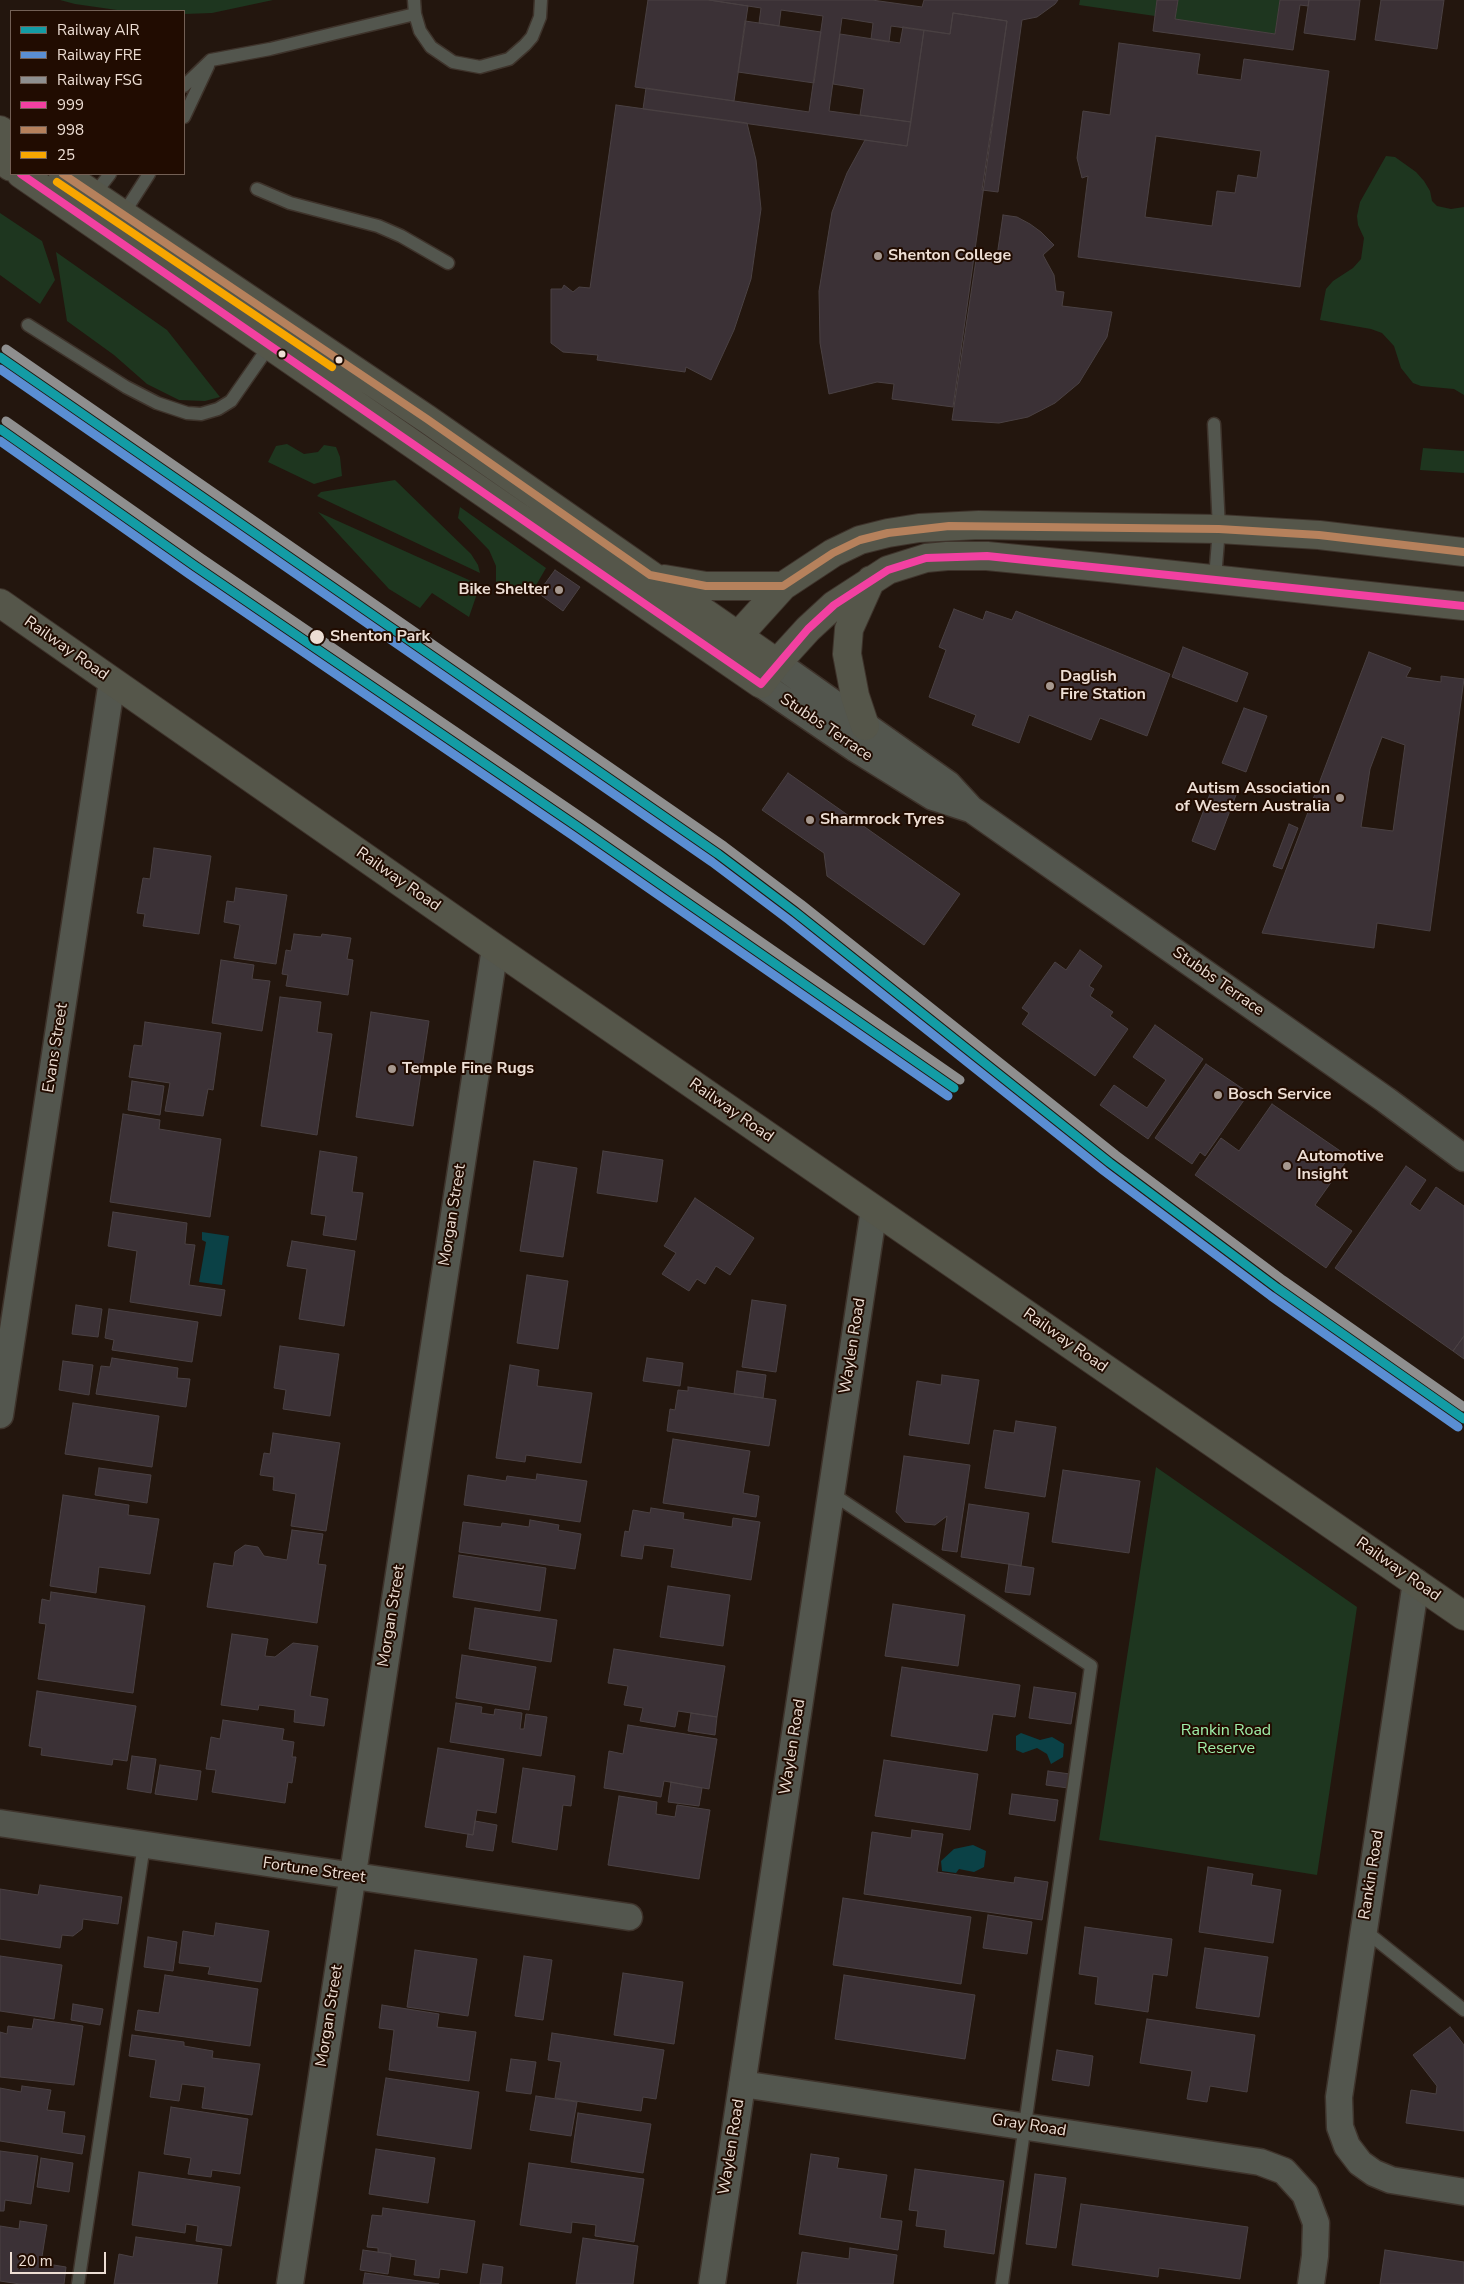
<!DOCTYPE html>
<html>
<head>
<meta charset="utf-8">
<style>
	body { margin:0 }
	#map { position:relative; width:1464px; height:2284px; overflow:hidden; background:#23160e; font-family:"Nunito Sans",sans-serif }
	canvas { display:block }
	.legend { position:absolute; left:10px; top:10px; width:175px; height:165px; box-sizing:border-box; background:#210c01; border:1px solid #736055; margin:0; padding:6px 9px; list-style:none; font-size:15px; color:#edded4 }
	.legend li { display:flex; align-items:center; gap:10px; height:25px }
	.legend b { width:25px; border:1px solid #736055 }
	.scale { position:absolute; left:10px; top:2252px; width:96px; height:22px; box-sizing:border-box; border:2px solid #edded4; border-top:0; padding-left:6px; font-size:15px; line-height:18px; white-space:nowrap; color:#edded4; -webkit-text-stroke:4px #210c01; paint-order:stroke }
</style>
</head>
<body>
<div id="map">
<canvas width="1464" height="2284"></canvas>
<ul class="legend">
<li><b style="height:6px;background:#139ca5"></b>Railway AIR</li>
<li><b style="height:6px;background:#5a8ed3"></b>Railway FRE</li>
<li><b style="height:6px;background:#8f8f8f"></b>Railway FSG</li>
<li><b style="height:6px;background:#f240a1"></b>999</li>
<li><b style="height:6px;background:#b6815c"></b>998</li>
<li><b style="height:6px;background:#f7a600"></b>25</li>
</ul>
<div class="scale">20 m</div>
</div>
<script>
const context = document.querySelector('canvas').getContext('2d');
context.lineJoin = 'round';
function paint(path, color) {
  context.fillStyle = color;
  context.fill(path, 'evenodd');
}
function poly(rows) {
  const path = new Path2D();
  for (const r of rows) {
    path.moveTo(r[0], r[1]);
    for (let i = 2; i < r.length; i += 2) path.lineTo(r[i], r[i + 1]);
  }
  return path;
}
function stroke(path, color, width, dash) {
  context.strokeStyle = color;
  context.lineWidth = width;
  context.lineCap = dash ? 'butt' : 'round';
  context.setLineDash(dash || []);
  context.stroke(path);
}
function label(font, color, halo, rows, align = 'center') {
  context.font = font + ' "Nunito Sans",sans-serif';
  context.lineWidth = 4;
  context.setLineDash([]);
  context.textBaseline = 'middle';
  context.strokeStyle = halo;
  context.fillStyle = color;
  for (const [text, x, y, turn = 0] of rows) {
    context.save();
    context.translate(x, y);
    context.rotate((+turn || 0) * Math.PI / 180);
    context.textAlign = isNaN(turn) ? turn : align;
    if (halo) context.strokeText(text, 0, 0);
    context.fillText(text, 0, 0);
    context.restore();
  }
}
paint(poly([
	[60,0,273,0,212,13,184,14,184,11,124,11,75,4],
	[1080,0,1157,0,1155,16,1079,5],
	[1178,0,1280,0,1275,34,1175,19],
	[1386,156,1395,157,1416,172,1424,181,1430,191,1432,201,1437,206,1451,209,1464,207,1464,395,1454,389,1421,386,1413,383,1401,368,1394,346,1382,333,1371,329,1320,320,1326,289,1333,281,1353,268,1361,259,1364,238,1358,225,1357,216,1360,202],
	[0,213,42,241,55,280,40,304,0,275],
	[56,252,167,330,220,397,205,401,179,400,147,384,114,355,67,321],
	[287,444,304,454,318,452,324,445,336,447,340,457,342,476,314,484,268,462,276,446],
	[1423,448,1464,451,1464,473,1420,470],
	[395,480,471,554,478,565,480,573,317,496,321,492],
	[460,507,546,568,531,594,496,582,496,566,489,550,458,518],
	[318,512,480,585,469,617,432,593,420,608,389,589],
	[1156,1467,1357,1607,1317,1875,1099,1840]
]), '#1e361f');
paint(poly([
	[202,1232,229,1236,222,1285,199,1282,206,1242,202,1240],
	[1021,1733,1040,1740,1052,1737,1064,1744,1063,1757,1051,1764,1047,1754,1037,1748,1023,1753,1016,1750,1016,1736],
	[973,1845,986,1851,984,1867,974,1872,959,1869,956,1873,942,1871,941,1861,954,1849]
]), '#0b4146');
const building = poly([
	[648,0,709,0,748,6,734,101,635,87,648,0],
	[709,0,872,0,922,7,924,0,1058,0,1055,4,1037,17,1022,20,998,192,982,190,1007,21,953,13,950,34,891,26,889,42,871,39,873,23,842,18,829,111,911,122,907,146,643,109,646,88,809,112,823,16,781,10,779,26,759,23,761,8,709,0],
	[1157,0,1178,0,1175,19,1275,34,1280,0,1309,0,1308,6,1300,5,1293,50,1153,31,1157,0],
	[1309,0,1360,0,1355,40,1304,33,1309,0],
	[1381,0,1444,0,1437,49,1375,40,1381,0],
	[953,13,1007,21,953,407,892,399,894,384,877,382,829,394,820,343,819,291,832,212,847,173,865,140,907,146,924,30,950,34,953,13],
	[745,21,821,32,814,83,738,72,745,21],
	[903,27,924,30,911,122,860,115,864,89,833,84,840,34,900,43,903,27],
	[1119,43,1200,54,1197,74,1241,80,1244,59,1329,71,1300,287,1078,257,1088,176,1082,178,1077,158,1083,111,1110,115,1119,43],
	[1156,136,1261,151,1257,178,1238,175,1235,193,1217,191,1212,226,1145,217,1156,136],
	[616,105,747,123,756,160,761,209,751,279,734,330,711,380,686,367,685,372,597,360,598,355,563,352,551,343,551,289,562,289,564,285,573,292,579,287,590,288,616,105],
	[1003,215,1017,217,1030,224,1041,232,1054,245,1043,255,1054,275,1056,291,1064,292,1062,306,1112,312,1107,337,1079,383,1055,403,1028,417,999,423,952,420,977,253,997,256,1003,215],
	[555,570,580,587,563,611,538,593,555,570],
	[954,609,983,620,986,611,1012,620,1016,611,1170,674,1147,736,1100,718,1091,740,1029,715,1019,743,972,725,976,715,929,697,946,650,939,647,954,609],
	[1183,647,1248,673,1237,702,1172,677,1183,647],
	[1369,652,1411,668,1406,677,1441,682,1441,676,1464,679,1430,931,1377,923,1374,948,1262,933,1369,652],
	[1382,737,1405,745,1393,831,1361,827,1370,769,1382,737],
	[1244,708,1267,716,1246,772,1222,763,1244,708],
	[788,773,960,894,924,945,827,876,824,853,762,810,788,773],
	[1213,786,1236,795,1215,850,1192,841,1213,786],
	[1289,824,1298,828,1282,869,1273,866,1289,824],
	[154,848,211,856,199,934,143,926,145,914,137,913,143,878,150,879,154,848],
	[236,888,287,895,276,964,234,958,240,925,224,922,227,901,234,902,236,888],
	[294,934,321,937,322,934,351,938,347,959,353,960,348,995,286,986,288,975,282,974,286,950,291,951,294,934],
	[1080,950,1102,966,1089,986,1094,989,1090,996,1113,1012,1110,1016,1128,1029,1095,1076,1022,1024,1029,1013,1022,1008,1055,962,1066,970,1080,950],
	[221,960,254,965,252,979,270,981,262,1031,212,1023,221,960],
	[280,997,321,1002,317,1032,332,1034,317,1135,261,1126,280,997],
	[371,1012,429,1021,413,1126,356,1117,371,1012],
	[145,1022,221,1033,213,1090,208,1089,203,1116,165,1111,170,1083,129,1077,134,1045,142,1046,145,1022],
	[1155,1025,1203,1059,1148,1139,1100,1105,1114,1085,1147,1108,1166,1080,1133,1057,1155,1025],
	[1206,1064,1249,1093,1205,1156,1200,1152,1192,1164,1155,1138,1206,1064],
	[132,1081,164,1086,160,1115,128,1110,132,1081],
	[1272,1104,1349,1157,1315,1205,1352,1231,1326,1268,1195,1175,1221,1138,1239,1151,1272,1104],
	[123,1114,160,1120,159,1129,221,1139,210,1217,110,1202,123,1114],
	[320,1151,357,1157,352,1192,363,1193,356,1240,323,1235,326,1216,311,1214,320,1151],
	[603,1151,663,1160,657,1202,597,1193,603,1151],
	[534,1161,577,1168,563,1257,520,1251,534,1161],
	[1406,1166,1426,1180,1410,1204,1420,1211,1436,1187,1464,1206,1464,1336,1453,1351,1335,1268,1406,1166],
	[695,1198,754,1238,730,1275,716,1266,705,1284,697,1279,689,1291,662,1274,676,1253,664,1246,695,1198],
	[113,1212,187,1223,185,1244,195,1245,189,1285,225,1290,221,1316,130,1302,137,1251,108,1246,113,1212],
	[292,1241,355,1251,344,1326,299,1319,307,1269,287,1266,292,1241],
	[527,1275,568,1281,558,1349,517,1343,527,1275],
	[752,1300,786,1305,776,1372,742,1367,752,1300],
	[76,1305,102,1309,98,1337,72,1334,76,1305],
	[109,1309,198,1322,192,1362,112,1350,114,1340,105,1338,109,1309],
	[1464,1336,1464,1359,1453,1351,1464,1336],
	[280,1346,339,1354,330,1416,283,1409,286,1390,274,1388,280,1346],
	[112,1358,178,1368,177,1378,190,1379,186,1407,96,1394,101,1366,110,1367,112,1358],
	[647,1358,683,1363,680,1386,643,1381,647,1358],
	[63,1361,93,1365,89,1395,59,1390,63,1361],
	[510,1365,539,1370,537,1386,592,1393,581,1463,526,1455,525,1462,496,1458,510,1365],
	[737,1371,766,1375,763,1398,734,1394,737,1371],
	[942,1375,979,1380,969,1444,909,1435,917,1381,941,1385,942,1375],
	[688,1387,776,1400,769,1446,667,1431,670,1409,675,1410,678,1390,688,1391,688,1387],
	[73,1403,159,1416,152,1467,65,1454,73,1403],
	[1016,1421,1056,1427,1045,1497,985,1488,994,1430,1014,1433,1016,1421],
	[273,1433,340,1443,326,1531,291,1526,296,1494,273,1490,274,1477,260,1475,264,1453,270,1454,273,1433],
	[673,1439,750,1451,743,1493,759,1496,756,1517,663,1503,673,1439],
	[904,1456,970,1465,957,1552,942,1550,947,1516,935,1525,905,1522,896,1512,904,1456],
	[99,1468,151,1475,147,1503,95,1495,99,1468],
	[1063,1470,1140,1481,1129,1553,1052,1542,1063,1470],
	[537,1474,587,1481,580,1522,464,1505,468,1475,506,1481,507,1476,536,1480,537,1474],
	[63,1495,129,1505,128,1515,159,1519,150,1574,99,1567,96,1593,50,1586,63,1495],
	[969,1504,1029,1513,1021,1566,961,1557,969,1504],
	[651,1508,684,1513,683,1519,732,1527,733,1518,760,1522,751,1580,671,1567,674,1549,644,1545,642,1559,621,1556,625,1531,629,1532,633,1510,650,1513,651,1508],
	[530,1520,559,1525,558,1530,581,1534,575,1569,459,1552,463,1522,501,1527,502,1523,529,1527,530,1520],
	[292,1530,323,1534,318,1564,326,1565,317,1623,207,1607,214,1563,233,1566,235,1552,245,1545,258,1547,264,1556,287,1560,292,1530],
	[459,1555,546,1568,540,1611,453,1597,459,1555],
	[1009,1564,1034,1568,1030,1595,1005,1592,1009,1564],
	[668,1586,730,1595,723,1646,660,1637,668,1586],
	[51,1592,145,1606,133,1693,38,1679,46,1624,39,1623,42,1599,50,1601,51,1592],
	[893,1604,965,1615,958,1666,885,1656,893,1604],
	[475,1608,557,1620,551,1662,469,1649,475,1608],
	[232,1634,268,1639,265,1656,275,1657,293,1643,318,1646,310,1696,328,1699,324,1726,294,1722,295,1710,259,1705,258,1710,221,1705,232,1634],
	[614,1649,725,1666,717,1717,678,1711,675,1727,640,1721,643,1708,624,1705,628,1686,608,1683,614,1649],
	[462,1655,536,1667,529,1710,456,1698,462,1655],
	[902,1667,1020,1685,1015,1717,993,1714,987,1751,891,1736,902,1667],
	[1034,1687,1076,1693,1071,1724,1029,1718,1034,1687],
	[37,1691,136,1706,127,1761,113,1759,112,1765,41,1755,42,1748,29,1746,37,1691],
	[456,1703,482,1707,481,1713,494,1715,495,1709,522,1713,520,1729,524,1729,526,1714,547,1717,541,1756,450,1742,456,1703],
	[691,1713,717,1717,715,1735,688,1731,691,1713],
	[223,1720,284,1729,282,1740,294,1742,292,1757,296,1757,292,1783,288,1782,285,1803,212,1792,216,1770,206,1769,211,1737,220,1739,223,1720],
	[628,1725,717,1739,709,1789,664,1781,661,1797,604,1788,609,1751,623,1754,628,1725],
	[438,1748,504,1759,496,1813,477,1810,473,1835,425,1827,438,1748],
	[132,1756,156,1759,151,1793,127,1789,132,1756],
	[884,1760,978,1774,970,1830,875,1816,884,1760],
	[160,1765,201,1771,197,1800,155,1794,160,1765],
	[523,1768,575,1776,571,1806,563,1805,557,1850,512,1842,523,1768],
	[1048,1771,1070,1774,1068,1788,1046,1785,1048,1771],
	[671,1782,702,1788,699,1806,668,1802,671,1782],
	[1012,1794,1058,1800,1055,1821,1009,1814,1012,1794],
	[619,1796,657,1802,656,1814,675,1817,677,1805,710,1810,699,1879,608,1865,619,1796],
	[475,1821,497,1825,493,1851,466,1847,468,1834,473,1835,475,1821],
	[912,1830,943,1834,937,1872,1014,1883,1015,1877,1048,1882,1042,1920,864,1894,872,1832,911,1838,912,1830],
	[1208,1867,1253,1874,1251,1885,1281,1890,1273,1943,1199,1932,1208,1867],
	[40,1885,122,1897,118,1924,83,1919,82,1929,73,1936,62,1935,60,1948,0,1939,0,1889,38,1895,40,1885],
	[843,1898,971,1917,961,1984,833,1965,843,1898],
	[988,1915,1032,1922,1027,1954,983,1948,988,1915],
	[216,1923,269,1931,261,1982,208,1974,210,1967,179,1963,183,1931,214,1936,216,1923],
	[1085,1927,1172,1939,1167,1976,1153,1974,1148,2012,1095,2004,1098,1977,1079,1974,1085,1927],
	[148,1937,177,1942,173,1971,144,1967,148,1937],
	[1205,1948,1268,1957,1259,2017,1196,2008,1205,1948],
	[415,1950,477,1959,468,2016,407,2007,415,1950],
	[0,1956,62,1965,54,2019,0,2011,0,1956],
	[524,1956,552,1960,543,2020,515,2016,524,1956],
	[623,1973,683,1982,674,2044,614,2035,623,1973],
	[165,1975,258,1989,250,2046,135,2030,138,2010,159,2013,165,1975],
	[844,1975,975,1995,965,2059,835,2039,844,1975],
	[73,2004,103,2009,100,2025,71,2020,73,2004],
	[382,2005,439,2014,437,2027,476,2032,469,2081,389,2070,394,2030,379,2028,382,2005],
	[34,2019,83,2026,74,2085,0,2077,0,2032,7,2034,8,2026,32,2029,34,2019],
	[1147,2019,1255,2035,1247,2092,1210,2086,1207,2102,1187,2099,1192,2071,1140,2063,1147,2019],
	[1450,2027,1464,2045,1464,2131,1406,2123,1411,2090,1436,2094,1437,2086,1413,2055,1450,2027],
	[552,2033,664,2050,656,2099,643,2097,641,2111,555,2098,561,2062,548,2060,552,2033],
	[132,2035,184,2042,184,2046,213,2051,212,2058,260,2064,252,2115,202,2108,205,2087,182,2084,179,2101,150,2097,156,2060,129,2056,132,2035],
	[1057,2050,1093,2056,1089,2086,1052,2080,1057,2050],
	[511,2059,536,2062,531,2094,506,2091,511,2059],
	[386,2078,479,2092,471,2149,377,2135,386,2078],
	[22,2086,51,2090,47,2110,65,2112,62,2133,85,2136,82,2154,0,2141,0,2088,21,2092,22,2086],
	[536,2096,577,2102,571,2136,530,2130,536,2096],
	[171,2107,248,2119,240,2174,212,2170,211,2177,188,2174,191,2158,164,2154,171,2107],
	[578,2113,651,2124,643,2173,571,2162,578,2113],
	[376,2149,435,2158,428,2203,369,2194,376,2149],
	[0,2151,38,2156,31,2204,5,2200,4,2211,0,2211,0,2151],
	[811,2154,839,2158,837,2168,887,2175,880,2218,902,2221,898,2250,799,2234,811,2154],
	[41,2158,73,2163,69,2192,37,2187,41,2158],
	[529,2163,644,2179,634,2242,595,2236,596,2225,572,2222,571,2233,520,2225,529,2163],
	[915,2169,1004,2181,994,2254,944,2247,946,2230,916,2226,918,2211,909,2210,915,2169],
	[139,2172,240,2187,231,2246,196,2241,198,2226,186,2224,185,2233,132,2225,139,2172],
	[1035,2174,1066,2178,1056,2248,1026,2244,1035,2174],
	[1081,2204,1248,2227,1240,2279,1159,2268,1158,2277,1072,2265,1081,2204],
	[383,2208,475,2221,467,2273,440,2269,439,2278,414,2275,416,2260,390,2256,391,2254,378,2252,378,2248,367,2247,372,2215,382,2216,383,2208],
	[20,2221,47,2225,41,2263,66,2267,64,2284,20,2284,0,2281,0,2226,19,2229,20,2221],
	[136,2237,222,2249,217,2284,114,2284,119,2254,133,2257,136,2237],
	[583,2238,638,2246,633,2284,576,2284,583,2238],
	[850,2248,897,2255,893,2284,797,2284,802,2252,849,2259,850,2248],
	[363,2250,391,2254,388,2274,360,2270,363,2250],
	[1385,2250,1464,2262,1464,2284,1380,2284,1385,2250],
	[483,2264,503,2267,501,2284,480,2284,483,2264],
	[365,2273,439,2284,363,2284,365,2273]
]);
paint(building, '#3b3136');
stroke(building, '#4a4143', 1);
const lane = poly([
	[414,0,415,14,420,31,431,47,453,62,480,67,509,59,525,45,532,37,540,17,541,0],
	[184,86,211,60,270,49,415,14],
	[184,117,208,66],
	[257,189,290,203,378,226,401,236,448,263],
	[93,196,110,174],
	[122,216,149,174],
	[28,325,126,387,157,403,187,413,201,414,218,409,231,401,270,345],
	[1214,424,1219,529,1215,578],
	[831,1493,1091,1666,1002,2284],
	[1363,1929,1464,2010],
	[78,2284,144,1845]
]);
const street = poly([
	[777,663,948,784,971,809,1386,1100,1464,1158],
	[761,684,856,749,933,797,970,809],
	[0,1415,112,681],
	[1416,1582,1339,2097,1340,2127,1347,2146,1360,2163,1374,2173,1391,2180,1464,2192],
	[0,1823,629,1917],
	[742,2084,1260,2162,1284,2171,1305,2194,1316,2223,1315,2256,1311,2284],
	[290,2284,495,948],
	[712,2284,874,1209]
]);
const primary = poly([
	[0,130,11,138],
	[0,159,11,167],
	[21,174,761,684,777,663,808,629,834,605,888,570,926,558,947,556,987,556,1109,568,1464,606],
	[63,174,427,419,777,663],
	[664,579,706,586,783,586],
	[0,603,495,948,1464,1616],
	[726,649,783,586,833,553,860,540,888,533,919,528,979,525,1219,529,1319,535,1464,552],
	[865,726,855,696,847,654,849,629,871,580]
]);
stroke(lane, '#3e332b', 15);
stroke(street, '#3e332b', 29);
stroke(primary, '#3e332b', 30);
stroke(lane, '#53564e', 12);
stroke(street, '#53564e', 26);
stroke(primary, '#55564a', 28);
stroke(poly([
	[21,174,761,684,808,629,834,605,888,570,926,558,987,556,1464,606]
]), '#f240a1', 8);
stroke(poly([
	[63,174,427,419,650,575,706,586,783,586,833,553,860,540,888,533,949,526,1219,529,1319,535,1464,552]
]), '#b6815c', 8);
stroke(poly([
	[57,182,332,367]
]), '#f7a600', 8);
stroke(poly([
	[0,357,718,854,795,912,1110,1163,1277,1288,1464,1419],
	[0,429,195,566,578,827,954,1088]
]), '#139ca5', 9);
stroke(poly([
	[0,369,712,862,789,920,1104,1171,1271,1296,1458,1427],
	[0,441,189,574,572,835,948,1096]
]), '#5a8ed3', 9);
stroke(poly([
	[6,349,724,846,801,904,1116,1155,1283,1280,1464,1407],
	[6,421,201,558,584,819,960,1080]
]), '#8f8f8f', 9);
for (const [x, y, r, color] of [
	[878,256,5,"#a6988f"],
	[282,354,4.5,"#edded4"],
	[339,360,4.5,"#edded4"],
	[559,590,5,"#a6988f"],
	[317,637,8,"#edded4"],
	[1050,686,5,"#a6988f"],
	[1340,798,5,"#a6988f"],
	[810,820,5,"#a6988f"],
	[392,1069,5,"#a6988f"],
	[1218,1095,5,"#a6988f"],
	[1287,1166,5,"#a6988f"]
]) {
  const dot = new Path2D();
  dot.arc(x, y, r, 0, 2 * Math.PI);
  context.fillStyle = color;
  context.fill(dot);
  stroke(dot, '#210c01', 2);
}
label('bold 16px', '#edded4', '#210c01', [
	["Shenton College",888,256],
	["Bike Shelter",549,590,"right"],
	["Daglish",1060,677],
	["Fire Station",1060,695],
	["Autism Association",1330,789,"right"],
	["of Western Australia",1330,807,"right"],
	["Sharmrock Tyres",820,820],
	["Temple Fine Rugs",402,1069],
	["Bosch Service",1228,1095],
	["Automotive",1297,1157],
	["Insight",1297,1175]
], 'left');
label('bold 16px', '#edded4', '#210c01', [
	["Shenton Park",330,637]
], 'left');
label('16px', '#edded4', '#210c01', [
	["Railway Road",66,649,35],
	["Stubbs Terrace",826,728,34],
	["Railway Road",398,880,35],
	["Stubbs Terrace",1218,982,35],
	["Evans Street",56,1048,-81],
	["Railway Road",731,1111,35],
	["Morgan Street",453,1215,-81],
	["Railway Road",1065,1341,35],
	["Waylen Road",853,1346,-81],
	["Railway Road",1398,1570,35],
	["Morgan Street",392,1616,-81],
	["Waylen Road",793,1747,-81],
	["Fortune Street",314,1871,8],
	["Rankin Road",1372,1875,-81],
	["Morgan Street",330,2016,-81],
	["Gray Road",1029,2126,9],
	["Waylen Road",732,2147,-81]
]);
label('16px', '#9ff0a9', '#210c01', [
	["Rankin Road",1226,1731],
	["Reserve",1226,1749]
]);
</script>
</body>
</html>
